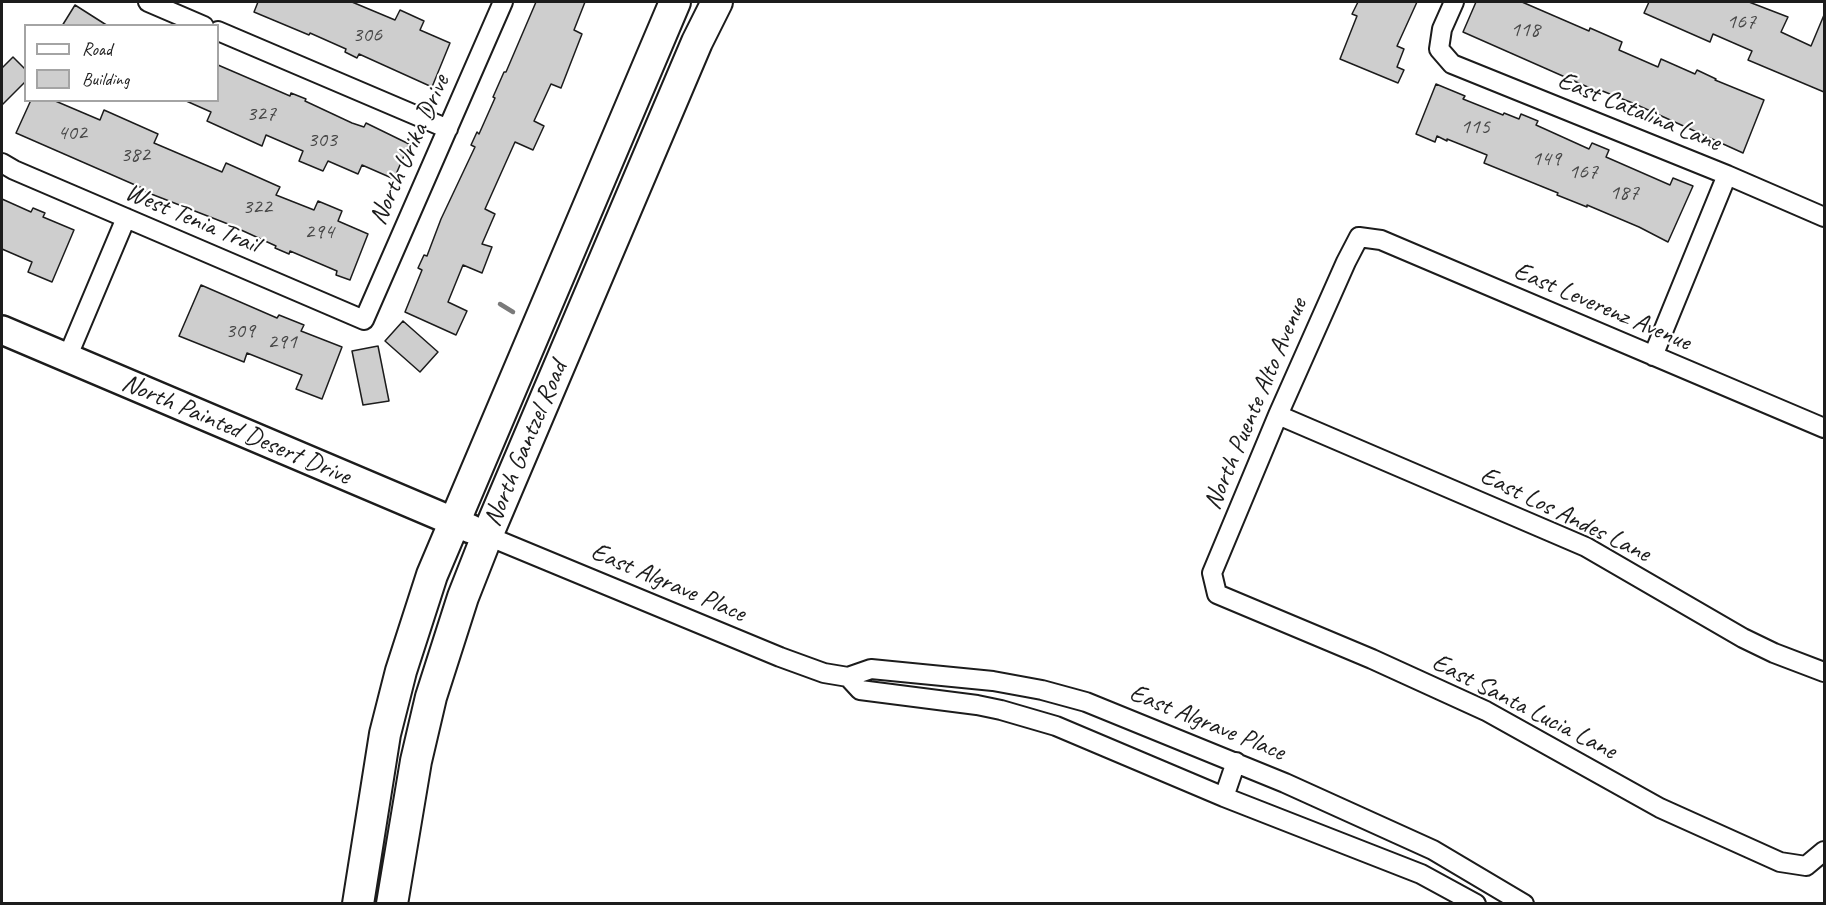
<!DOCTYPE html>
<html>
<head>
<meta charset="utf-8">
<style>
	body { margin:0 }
	#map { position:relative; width:1826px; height:905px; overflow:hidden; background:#fff; font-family:Caveat,sans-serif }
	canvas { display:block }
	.frame { position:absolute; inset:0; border:3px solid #1c1c1c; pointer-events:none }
	.legend { position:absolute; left:24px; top:24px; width:195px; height:78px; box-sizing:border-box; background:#fff; border:2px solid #a4a4a4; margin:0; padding:8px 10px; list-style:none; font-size:18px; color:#1c1c1c }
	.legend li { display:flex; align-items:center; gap:12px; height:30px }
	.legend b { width:30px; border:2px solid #a4a4a4 }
</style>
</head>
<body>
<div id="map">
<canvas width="1826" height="905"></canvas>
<div class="frame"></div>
<ul class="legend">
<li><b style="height:8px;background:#fff"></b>Road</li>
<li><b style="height:16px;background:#cecece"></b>Building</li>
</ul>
</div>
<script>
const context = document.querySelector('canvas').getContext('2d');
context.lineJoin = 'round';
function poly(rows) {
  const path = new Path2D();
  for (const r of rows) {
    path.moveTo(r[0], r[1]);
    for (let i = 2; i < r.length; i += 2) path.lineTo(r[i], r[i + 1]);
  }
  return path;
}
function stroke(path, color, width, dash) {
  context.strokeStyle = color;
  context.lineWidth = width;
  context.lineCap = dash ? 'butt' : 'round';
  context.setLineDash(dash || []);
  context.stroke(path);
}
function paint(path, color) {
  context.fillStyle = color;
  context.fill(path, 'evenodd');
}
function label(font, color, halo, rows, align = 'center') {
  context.font = font + ' Caveat,sans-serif';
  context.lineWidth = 4.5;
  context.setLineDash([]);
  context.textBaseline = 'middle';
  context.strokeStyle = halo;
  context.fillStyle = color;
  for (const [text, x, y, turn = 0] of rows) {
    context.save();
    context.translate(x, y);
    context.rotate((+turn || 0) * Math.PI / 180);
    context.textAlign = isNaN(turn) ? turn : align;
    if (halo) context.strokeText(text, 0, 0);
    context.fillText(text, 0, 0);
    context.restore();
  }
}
stroke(poly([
	[500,304,513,312]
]), '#7a7a7a', 4.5);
const building = poly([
	[258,2,352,2,395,20,400,10,424,21,420,30,450,43,432,87,359,54,357,58,345,52,346,49,310,33,309,35,254,12,258,2],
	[536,2,585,2,574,30,582,34,561,88,551,84,534,121,544,126,533,150,515,142,485,209,495,214,482,244,492,247,482,273,463,265,448,302,467,311,456,335,405,312,422,270,418,268,424,255,427,256,441,219,475,147,471,145,477,132,479,134,495,98,493,97,504,72,506,72,536,2],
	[1358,2,1417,2,1397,46,1404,49,1397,67,1404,70,1398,83,1340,59,1357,16,1352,14,1358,2],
	[1476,2,1522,2,1589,31,1590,28,1622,42,1619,50,1658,67,1661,59,1695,74,1697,70,1716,79,1715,80,1764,100,1743,153,1635,104,1600,90,1599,92,1463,32,1476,2],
	[1649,2,1749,2,1788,17,1781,32,1811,46,1824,15,1824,92,1748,60,1752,51,1713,34,1710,42,1644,13,1649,2],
	[75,5,108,26,62,26,75,5],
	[13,57,26,70,26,81,2,105,2,68,13,57],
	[218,65,290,96,291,93,306,99,305,101,352,123,364,127,366,123,409,144,394,179,362,165,358,174,328,161,323,171,299,161,303,151,266,135,262,146,207,121,211,112,184,100,218,100,218,65],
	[1436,84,1465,96,1463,99,1503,115,1504,113,1519,119,1521,114,1538,121,1536,125,1589,149,1592,143,1609,150,1606,157,1670,185,1673,178,1693,186,1668,242,1639,227,1587,205,1587,207,1557,195,1558,193,1484,163,1487,155,1447,139,1447,141,1437,136,1435,142,1416,134,1436,84],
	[31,100,53,100,100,120,104,110,158,134,154,143,222,172,226,163,280,187,276,195,314,210,318,201,342,211,338,221,368,234,350,280,336,275,337,271,290,251,289,254,275,248,276,246,228,224,141,190,142,188,16,133,31,100],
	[2,199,31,212,33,208,45,213,43,217,74,230,52,282,28,272,32,262,2,249,2,199],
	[201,285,277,318,279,315,304,325,301,331,342,347,322,399,296,389,302,375,247,353,244,362,179,336,201,285],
	[403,321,438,352,420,372,385,341,403,321],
	[378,346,389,401,363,405,352,351,378,346]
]);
paint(building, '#cecece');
stroke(building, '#1c1c1c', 1.5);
const street = poly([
	[148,2,204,26],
	[1454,2,1442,29,1439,49,1452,64,1727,175,1824,217],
	[218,31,448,129],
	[2,163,14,170,364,320,503,2],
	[1653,356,1727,175],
	[67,358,126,218],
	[1278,415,1586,547,1743,638,1774,653,1824,672],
	[1824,428,1381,240,1359,237,1346,262,1278,415,1212,573,1217,594,1372,659,1486,711,1660,808,1780,862,1806,866,1824,851],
	[478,532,780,657,824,673,848,677,871,669,993,681,1042,690,1086,702,1285,783,1433,850,1524,904],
	[848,677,860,690,977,705,1001,710,1056,726,1224,797,1421,874,1476,904],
	[1224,797,1236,762]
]);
const secondary = poly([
	[2,330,471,529]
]);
const primary = poly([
	[358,904,385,734,401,671,432,575,675,2],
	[392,904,416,761,431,697,463,597,487,536,697,42,717,2]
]);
stroke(street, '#1c1c1c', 22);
stroke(secondary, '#1c1c1c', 32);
stroke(primary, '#1c1c1c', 34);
stroke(street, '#fff', 18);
stroke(secondary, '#fff', 27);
stroke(primary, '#fff', 30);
label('22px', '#484848', null, [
	["167",1741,22],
	["118",1525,30],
	["306",367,35],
	["327",261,114],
	["115",1475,127],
	["402",72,133],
	["303",322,140],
	["382",135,155],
	["149",1546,159],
	["167",1583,172],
	["187",1624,193],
	["322",257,207],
	["294",319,232],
	["309",240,331],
	["291",282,342]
]);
label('26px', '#1c1c1c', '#fff', [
	["East Catalina Lane",1639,112,22],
	["North Urika Drive",410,150,-66],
	["West Tenia Trail",192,219,23],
	["East Leverenz Avenue",1602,307,23],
	["North Puente Alto Avenue",1256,404,-67],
	["North Painted Desert Drive",236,430,23],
	["North Gantzel Road",526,444,-67],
	["East Los Andes Lane",1565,515,26],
	["East Algrave Place",668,583,23],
	["East Santa Lucia Lane",1524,707,27],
	["East Algrave Place",1207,723,22]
]);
</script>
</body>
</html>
